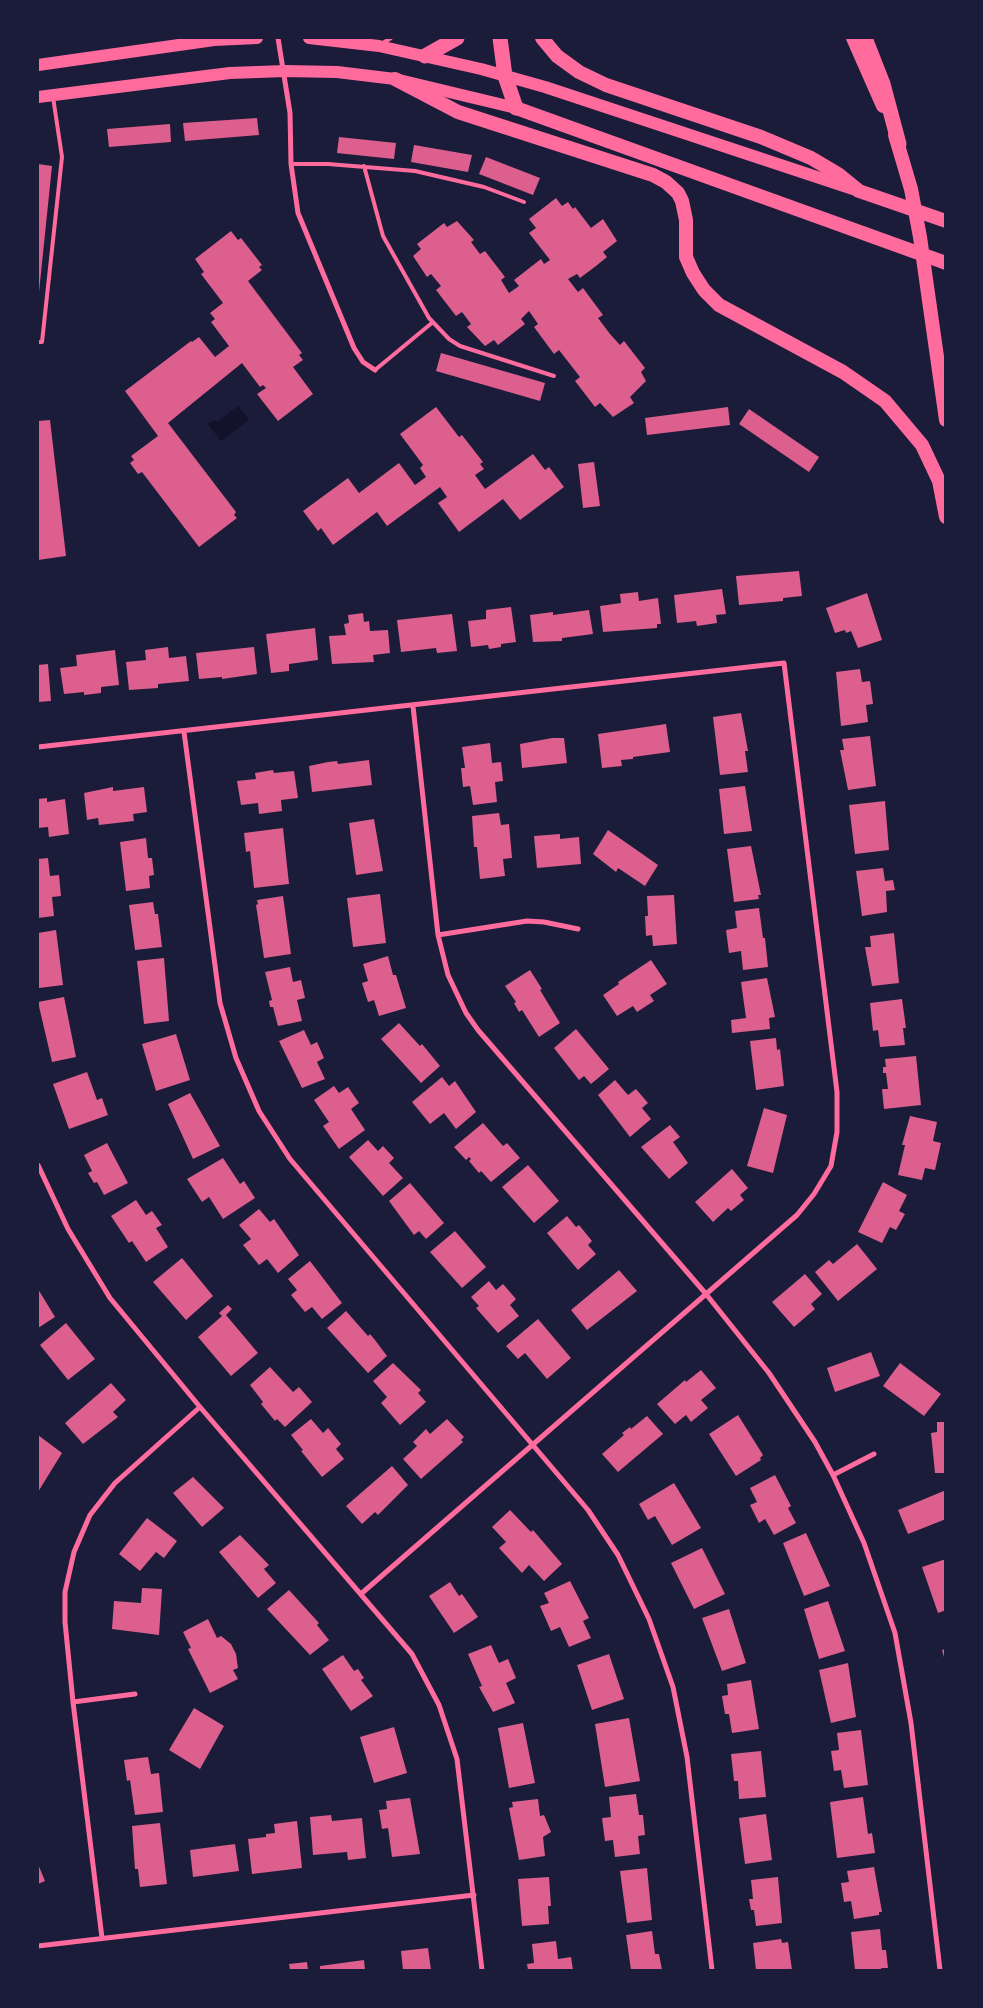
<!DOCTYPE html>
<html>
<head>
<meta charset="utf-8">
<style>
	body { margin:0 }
	#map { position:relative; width:983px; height:2008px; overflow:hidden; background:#1b1b3a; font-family:Spectral,serif }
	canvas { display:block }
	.frame { position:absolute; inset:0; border:39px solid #1b1b3a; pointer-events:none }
</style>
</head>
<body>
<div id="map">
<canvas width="983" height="2008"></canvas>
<div class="frame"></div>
</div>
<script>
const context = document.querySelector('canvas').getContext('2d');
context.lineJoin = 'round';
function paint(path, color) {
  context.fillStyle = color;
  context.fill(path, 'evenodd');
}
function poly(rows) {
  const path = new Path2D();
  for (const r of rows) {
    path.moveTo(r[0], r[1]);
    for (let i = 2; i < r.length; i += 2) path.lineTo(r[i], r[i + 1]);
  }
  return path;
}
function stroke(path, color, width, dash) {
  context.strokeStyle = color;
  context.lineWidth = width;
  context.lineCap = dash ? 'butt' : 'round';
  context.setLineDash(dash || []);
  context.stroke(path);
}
paint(poly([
	[238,406,249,420,221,441,208,424,214,420,217,422]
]), '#12122b');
paint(poly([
	[257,118,259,135,185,141,183,123],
	[170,124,171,142,109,147,107,129],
	[339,137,396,143,394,159,337,153],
	[414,145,472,155,468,172,411,162],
	[486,157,540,178,533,195,479,174],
	[38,164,52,166,39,292,38,292],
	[556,198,562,206,568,202,573,209,575,207,591,228,603,219,617,241,603,252,607,257,596,266,580,278,577,274,568,279,578,292,583,288,603,315,598,318,610,334,620,345,624,341,645,368,641,372,646,381,630,397,634,403,613,417,600,403,595,407,575,381,580,377,559,350,554,354,534,327,538,324,529,311,521,319,525,324,498,345,494,340,485,346,467,327,471,324,462,312,456,316,436,290,441,286,431,274,427,277,413,256,421,249,417,244,444,223,447,227,457,221,474,240,471,242,480,254,485,251,505,277,501,280,509,293,519,286,514,280,541,259,544,264,550,260,529,233,536,228,529,219],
	[231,231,238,240,241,238,262,265,259,267,262,270,248,281,302,353,299,355,303,360,293,367,313,394,278,421,257,394,266,388,263,385,260,387,242,363,168,423,236,512,234,515,237,518,199,547,142,472,138,474,130,463,134,460,131,456,158,436,125,391,191,341,192,342,199,337,215,357,229,346,211,322,215,319,210,313,223,303,201,274,204,272,195,259],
	[441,353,545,383,540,401,436,371],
	[436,407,459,437,462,435,483,462,480,464,484,469,475,475,485,489,533,454,545,470,549,467,564,487,520,520,503,499,459,532,438,503,447,497,440,487,387,526,377,512,333,545,321,528,318,531,303,511,348,478,359,493,399,463,415,485,426,477,420,468,423,465,400,434],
	[728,407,730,425,647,435,645,418],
	[749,409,819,457,809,472,739,424],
	[50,420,66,556,38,560,38,421],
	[594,462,600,506,583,508,578,464],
	[799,571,802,596,783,598,783,601,739,605,736,576],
	[722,589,726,614,716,615,717,623,697,626,696,621,677,623,674,595],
	[638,592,639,601,658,598,661,624,657,624,657,628,603,632,600,606,621,603,620,594],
	[867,593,882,640,858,648,851,631,846,633,845,630,835,633,826,608],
	[511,607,516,642,501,644,501,647,489,649,488,645,471,647,468,621,486,619,486,610],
	[589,610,593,634,562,638,562,641,533,642,530,615,553,612,553,615],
	[363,613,364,622,369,621,370,631,388,630,390,653,373,655,374,662,332,664,329,636,346,635,344,624,349,623,348,615],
	[452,614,457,651,437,653,436,648,401,652,397,620],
	[315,628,318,660,289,664,289,671,271,673,266,634],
	[168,647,169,658,186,656,189,681,158,684,158,688,129,690,126,662,146,660,145,650],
	[254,647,257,674,222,679,222,677,199,679,196,653],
	[115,650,119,685,101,687,101,693,84,695,84,692,64,694,60,668,77,666,76,655],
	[48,664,51,701,38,702,38,665],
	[860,669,862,682,870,681,873,704,866,705,868,722,841,726,836,672],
	[741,713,748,751,745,751,748,772,720,775,713,717],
	[666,724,670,752,633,757,633,759,621,760,622,766,602,768,598,734],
	[870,736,876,786,848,790,840,750,844,750,842,739],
	[552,738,564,738,567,763,522,768,520,744],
	[490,743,492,763,501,762,503,781,495,782,497,802,473,805,470,786,463,787,461,768,465,768,462,747],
	[369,760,372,785,312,792,309,766,328,762,337,761,338,764],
	[273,770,274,773,294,771,298,798,281,800,282,811,259,814,258,803,241,805,237,781,256,779,255,773],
	[745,786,752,831,724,834,719,789],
	[113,787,113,791,144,787,147,812,133,814,134,821,99,825,98,818,87,820,84,793],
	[47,798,47,802,65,799,69,834,49,837,48,827,38,828,38,799],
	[885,801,889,850,855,854,849,805],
	[499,813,501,825,509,824,512,858,503,859,505,876,480,879,477,847,474,847,472,816],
	[374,819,383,871,356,875,349,823],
	[283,828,289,884,254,888,250,851,246,852,244,833],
	[608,830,658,865,645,886,618,868,616,872,593,854],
	[560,834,560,839,579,837,581,864,537,868,534,836],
	[146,838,148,858,152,858,154,875,149,876,150,888,126,891,120,842],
	[751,846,761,895,758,895,759,899,734,902,727,849],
	[48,858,50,876,59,875,61,896,52,897,54,916,38,918,38,859],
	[883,868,885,881,893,880,895,890,886,891,887,912,862,916,856,871],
	[380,894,386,943,353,947,347,898],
	[674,895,677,944,653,946,652,935,646,936,645,916,648,916,647,896],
	[283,896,291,954,264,958,256,905,258,904,257,900],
	[153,902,155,914,158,914,162,947,135,950,129,905],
	[759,908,763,938,765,938,768,967,743,970,741,951,729,953,726,930,737,928,735,911],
	[56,930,63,985,39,988,38,933],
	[894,933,899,983,872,986,865,947,871,947,870,936],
	[388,956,393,975,396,975,406,1008,379,1016,374,1000,368,1002,362,983,368,981,363,964],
	[164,958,169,1021,144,1024,137,961],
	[651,960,667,984,650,995,654,1001,637,1012,633,1006,617,1016,603,995,619,984,618,982],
	[290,967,293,982,301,980,305,998,297,1000,302,1021,278,1026,273,1007,270,1007,269,1001,272,1000,265,972],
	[530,970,542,989,540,990,560,1023,539,1037,522,1010,519,1012,514,1003,516,1002,505,986],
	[767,978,775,1017,769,1018,770,1029,732,1033,731,1020,746,1018,741,982],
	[64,997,76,1057,52,1062,38,1002],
	[902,999,906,1028,903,1028,905,1045,880,1047,878,1030,873,1031,870,1003],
	[399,1023,420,1046,422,1044,440,1066,421,1083,381,1039],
	[576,1029,609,1069,591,1084,584,1076,579,1080,554,1048],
	[304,1030,311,1045,317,1042,324,1058,317,1062,325,1079,302,1088,279,1041],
	[176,1034,190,1080,156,1091,142,1044],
	[776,1038,777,1050,780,1049,784,1086,756,1090,750,1041],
	[916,1056,921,1105,884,1109,882,1089,888,1089,886,1073,883,1073,883,1067,886,1067,885,1059],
	[87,1072,97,1100,102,1098,108,1115,69,1129,53,1084],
	[442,1077,449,1086,455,1081,476,1112,456,1129,444,1113,430,1124,412,1102],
	[615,1080,628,1095,636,1089,648,1103,642,1108,651,1119,630,1137,598,1095],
	[334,1086,339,1093,348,1087,359,1103,351,1109,365,1130,339,1149,323,1126,329,1122,314,1100],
	[190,1093,220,1146,193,1159,168,1104],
	[764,1108,787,1115,773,1173,747,1166],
	[910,1116,937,1122,933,1141,941,1143,935,1170,925,1168,922,1180,898,1175,905,1145,902,1145],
	[483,1123,503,1146,507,1143,520,1158,491,1182,481,1171,479,1173,469,1161,471,1159,469,1157,466,1160,454,1147],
	[670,1125,680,1137,673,1142,688,1163,669,1179,641,1147],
	[368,1140,378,1151,383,1146,394,1158,389,1163,403,1178,383,1196,349,1157],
	[107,1143,128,1183,104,1195,97,1182,94,1183,88,1173,92,1171,84,1155],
	[223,1158,240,1184,244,1181,255,1198,223,1219,209,1197,202,1202,187,1179],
	[528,1165,559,1201,534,1223,502,1187],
	[732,1169,748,1188,740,1195,744,1200,731,1211,728,1208,713,1222,695,1202],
	[883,1182,907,1195,899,1211,905,1214,896,1230,890,1227,882,1243,858,1232],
	[410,1183,444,1223,426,1239,419,1231,414,1235,389,1201],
	[136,1200,146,1215,152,1211,162,1225,156,1228,168,1247,146,1262,132,1241,129,1243,111,1216],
	[259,1209,270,1222,274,1219,299,1255,278,1273,267,1259,259,1265,243,1245,251,1239,239,1225],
	[567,1216,576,1227,579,1225,592,1241,588,1245,596,1254,578,1270,547,1233],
	[455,1231,486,1267,462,1288,430,1252],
	[857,1244,877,1269,838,1301,815,1272,829,1260,833,1264],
	[182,1258,213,1296,186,1320,153,1282],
	[310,1261,342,1303,322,1319,312,1307,305,1312,291,1295,297,1290,288,1279],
	[619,1270,637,1291,587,1330,571,1310],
	[805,1274,822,1294,811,1304,815,1309,794,1327,772,1302],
	[489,1281,496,1290,503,1284,516,1299,510,1305,519,1316,498,1333,476,1308,479,1306,471,1297],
	[38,1289,55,1317,38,1328],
	[228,1305,232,1309,226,1315,258,1353,231,1376,198,1337,222,1316,219,1313],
	[346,1311,368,1336,370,1334,375,1340,387,1356,368,1373,327,1328],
	[538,1319,571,1358,547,1379,525,1353,518,1359,506,1346],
	[66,1323,95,1359,68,1380,40,1345],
	[871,1352,880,1376,835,1392,827,1368],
	[393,1363,421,1390,418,1393,426,1402,400,1425,381,1403,387,1397,373,1381],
	[900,1363,941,1394,924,1416,883,1386],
	[270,1367,293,1392,299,1387,312,1402,285,1427,277,1419,275,1421,261,1404,263,1402,250,1385],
	[701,1370,716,1388,701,1400,708,1408,691,1422,686,1415,675,1424,657,1404,685,1380,686,1382],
	[111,1383,126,1400,113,1412,118,1417,83,1444,65,1423],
	[738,1415,763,1455,760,1458,761,1460,736,1476,709,1434],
	[647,1416,663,1434,618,1472,602,1454,624,1435,622,1433,630,1427,631,1429],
	[311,1419,323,1433,328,1428,341,1444,336,1449,344,1459,322,1477,301,1451,303,1450,291,1435],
	[447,1419,464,1437,461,1440,463,1442,421,1479,403,1459,417,1446,413,1442,426,1429,430,1434],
	[937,1422,946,1422,946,1473,935,1473,931,1433,937,1432],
	[38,1435,62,1453,38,1492],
	[392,1466,408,1485,378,1515,375,1512,362,1524,346,1506],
	[775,1475,791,1506,788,1508,796,1523,774,1535,765,1519,759,1523,750,1505,757,1502,750,1488],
	[193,1477,224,1508,202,1527,173,1493],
	[674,1483,701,1528,672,1545,655,1516,648,1520,639,1504],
	[946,1490,946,1519,908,1534,898,1510],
	[510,1510,531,1532,533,1530,562,1564,544,1581,529,1565,522,1573,499,1548,506,1542,492,1527],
	[147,1518,177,1541,164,1558,156,1552,140,1571,119,1554],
	[806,1533,830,1586,804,1596,783,1543],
	[240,1535,269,1565,264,1569,276,1583,258,1598,219,1552],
	[702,1548,725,1594,694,1609,671,1563],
	[946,1559,946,1610,938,1613,922,1567],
	[570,1581,589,1618,583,1621,591,1638,569,1647,560,1627,551,1631,540,1606,549,1603,544,1593],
	[450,1582,459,1596,462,1594,478,1617,454,1633,429,1596],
	[142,1588,162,1589,159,1635,112,1629,114,1601,141,1603],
	[289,1590,319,1623,317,1625,329,1640,310,1655,267,1609],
	[828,1601,845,1651,819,1659,804,1609],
	[729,1609,746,1663,722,1671,702,1618],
	[208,1619,217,1638,221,1636,231,1644,236,1654,238,1668,233,1670,238,1679,210,1693,188,1649,191,1648,183,1632],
	[491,1645,499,1663,508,1659,516,1678,506,1683,515,1703,493,1712,479,1687,482,1686,468,1654],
	[946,1649,946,1661,945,1661,942,1650],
	[609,1654,624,1699,592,1710,577,1665],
	[343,1655,354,1671,358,1669,364,1678,361,1680,373,1696,351,1711,322,1669],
	[848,1663,856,1717,831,1723,819,1670],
	[751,1680,759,1729,732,1733,729,1714,725,1714,722,1696,728,1695,727,1684],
	[194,1708,224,1726,200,1769,169,1750],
	[629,1718,640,1781,605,1787,595,1724],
	[523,1723,535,1783,509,1788,498,1728],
	[394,1727,407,1773,374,1783,360,1737],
	[861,1730,868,1785,844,1788,841,1770,834,1771,831,1751,839,1750,837,1733],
	[761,1751,766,1797,739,1799,738,1781,734,1781,731,1754],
	[148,1757,151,1774,159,1773,163,1812,135,1815,130,1780,127,1781,124,1760],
	[636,1794,639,1815,643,1815,645,1835,638,1836,640,1854,615,1857,613,1840,605,1841,602,1818,611,1817,609,1797],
	[863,1797,868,1834,872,1833,875,1853,837,1858,830,1802],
	[410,1798,420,1854,392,1857,388,1828,382,1829,379,1810,387,1809,386,1801],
	[538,1799,540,1816,544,1815,551,1832,543,1837,545,1856,519,1860,509,1808,513,1807,512,1802],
	[766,1814,772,1860,745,1864,739,1818],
	[331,1815,332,1821,362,1818,366,1858,348,1860,347,1852,313,1855,310,1817],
	[297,1821,302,1868,252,1874,248,1839,266,1837,266,1834,275,1833,274,1824],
	[160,1823,167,1884,140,1887,138,1869,135,1869,132,1826],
	[235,1844,239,1871,193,1877,190,1850],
	[38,1864,45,1881,38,1884],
	[874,1867,882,1912,879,1912,879,1915,854,1919,851,1901,844,1902,841,1883,849,1882,847,1871],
	[647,1868,652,1920,627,1923,620,1871],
	[549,1877,551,1906,548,1906,549,1924,522,1926,518,1879],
	[778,1877,782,1923,756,1926,754,1910,751,1910,749,1899,753,1899,751,1880],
	[880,1929,882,1950,886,1950,888,1968,881,1968,882,1970,855,1970,851,1932],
	[652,1931,655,1954,659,1954,662,1970,631,1970,626,1935],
	[781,1939,782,1943,788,1942,792,1970,756,1970,753,1943],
	[556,1941,558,1959,571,1957,573,1970,528,1970,527,1964,534,1963,532,1944],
	[428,1948,431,1970,403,1970,401,1951],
	[364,1960,365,1970,320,1970,320,1966],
	[307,1962,308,1970,290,1970,289,1964]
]), '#dd5f8e');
stroke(poly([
	[383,43,391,38],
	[291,164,328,164,415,171,484,187,524,202],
	[364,166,383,236,429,318,449,339,460,346,554,376],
	[38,342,42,342,62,157,53,97],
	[375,370,433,322]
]), '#ff6b9d', 4);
stroke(poly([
	[278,38,290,113,291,164,298,213,354,348,363,362,375,370],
	[413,706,438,935,448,975,466,1013,478,1030,706,1294,769,1373,815,1442,833,1475,864,1543,895,1633,911,1723,940,1970],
	[184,732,220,1003,236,1058,259,1111,290,1159,588,1510,618,1555,649,1619,673,1687,687,1757,712,1970],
	[38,747,784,663,837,1092,837,1132,831,1166,814,1194,797,1215,362,1593],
	[438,935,527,921,544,922,578,929],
	[38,1165,68,1229,110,1298,200,1407,412,1654,439,1705,457,1759,482,1970],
	[833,1475,874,1454],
	[73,1702,135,1694],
	[102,1938,73,1702,65,1622,65,1592,74,1552,90,1515,115,1483,200,1407],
	[38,1946,474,1895]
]), '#ff6b9d', 5);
stroke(poly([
	[309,38,379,46,481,69,545,87,856,190],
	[38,65,214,40,257,38],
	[38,97,230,73,285,71,337,72,395,79,516,108]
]), '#ff6b9d', 12);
stroke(poly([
	[542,38,557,56,579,72,606,85,761,137,811,158,838,174,859,191,946,221],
	[853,38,883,106],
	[395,79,458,112,653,175,666,182,678,193,682,201,686,220,686,257,693,273,704,290,719,305,843,372,885,401,922,445,939,481,946,517],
	[516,108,946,263],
	[895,135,911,189,920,237,946,420]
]), '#ff6b9d', 14);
stroke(poly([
	[500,38,505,76,516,108],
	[865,38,883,84,899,144],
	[425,56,457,38]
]), '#ff6b9d', 15);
</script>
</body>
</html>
